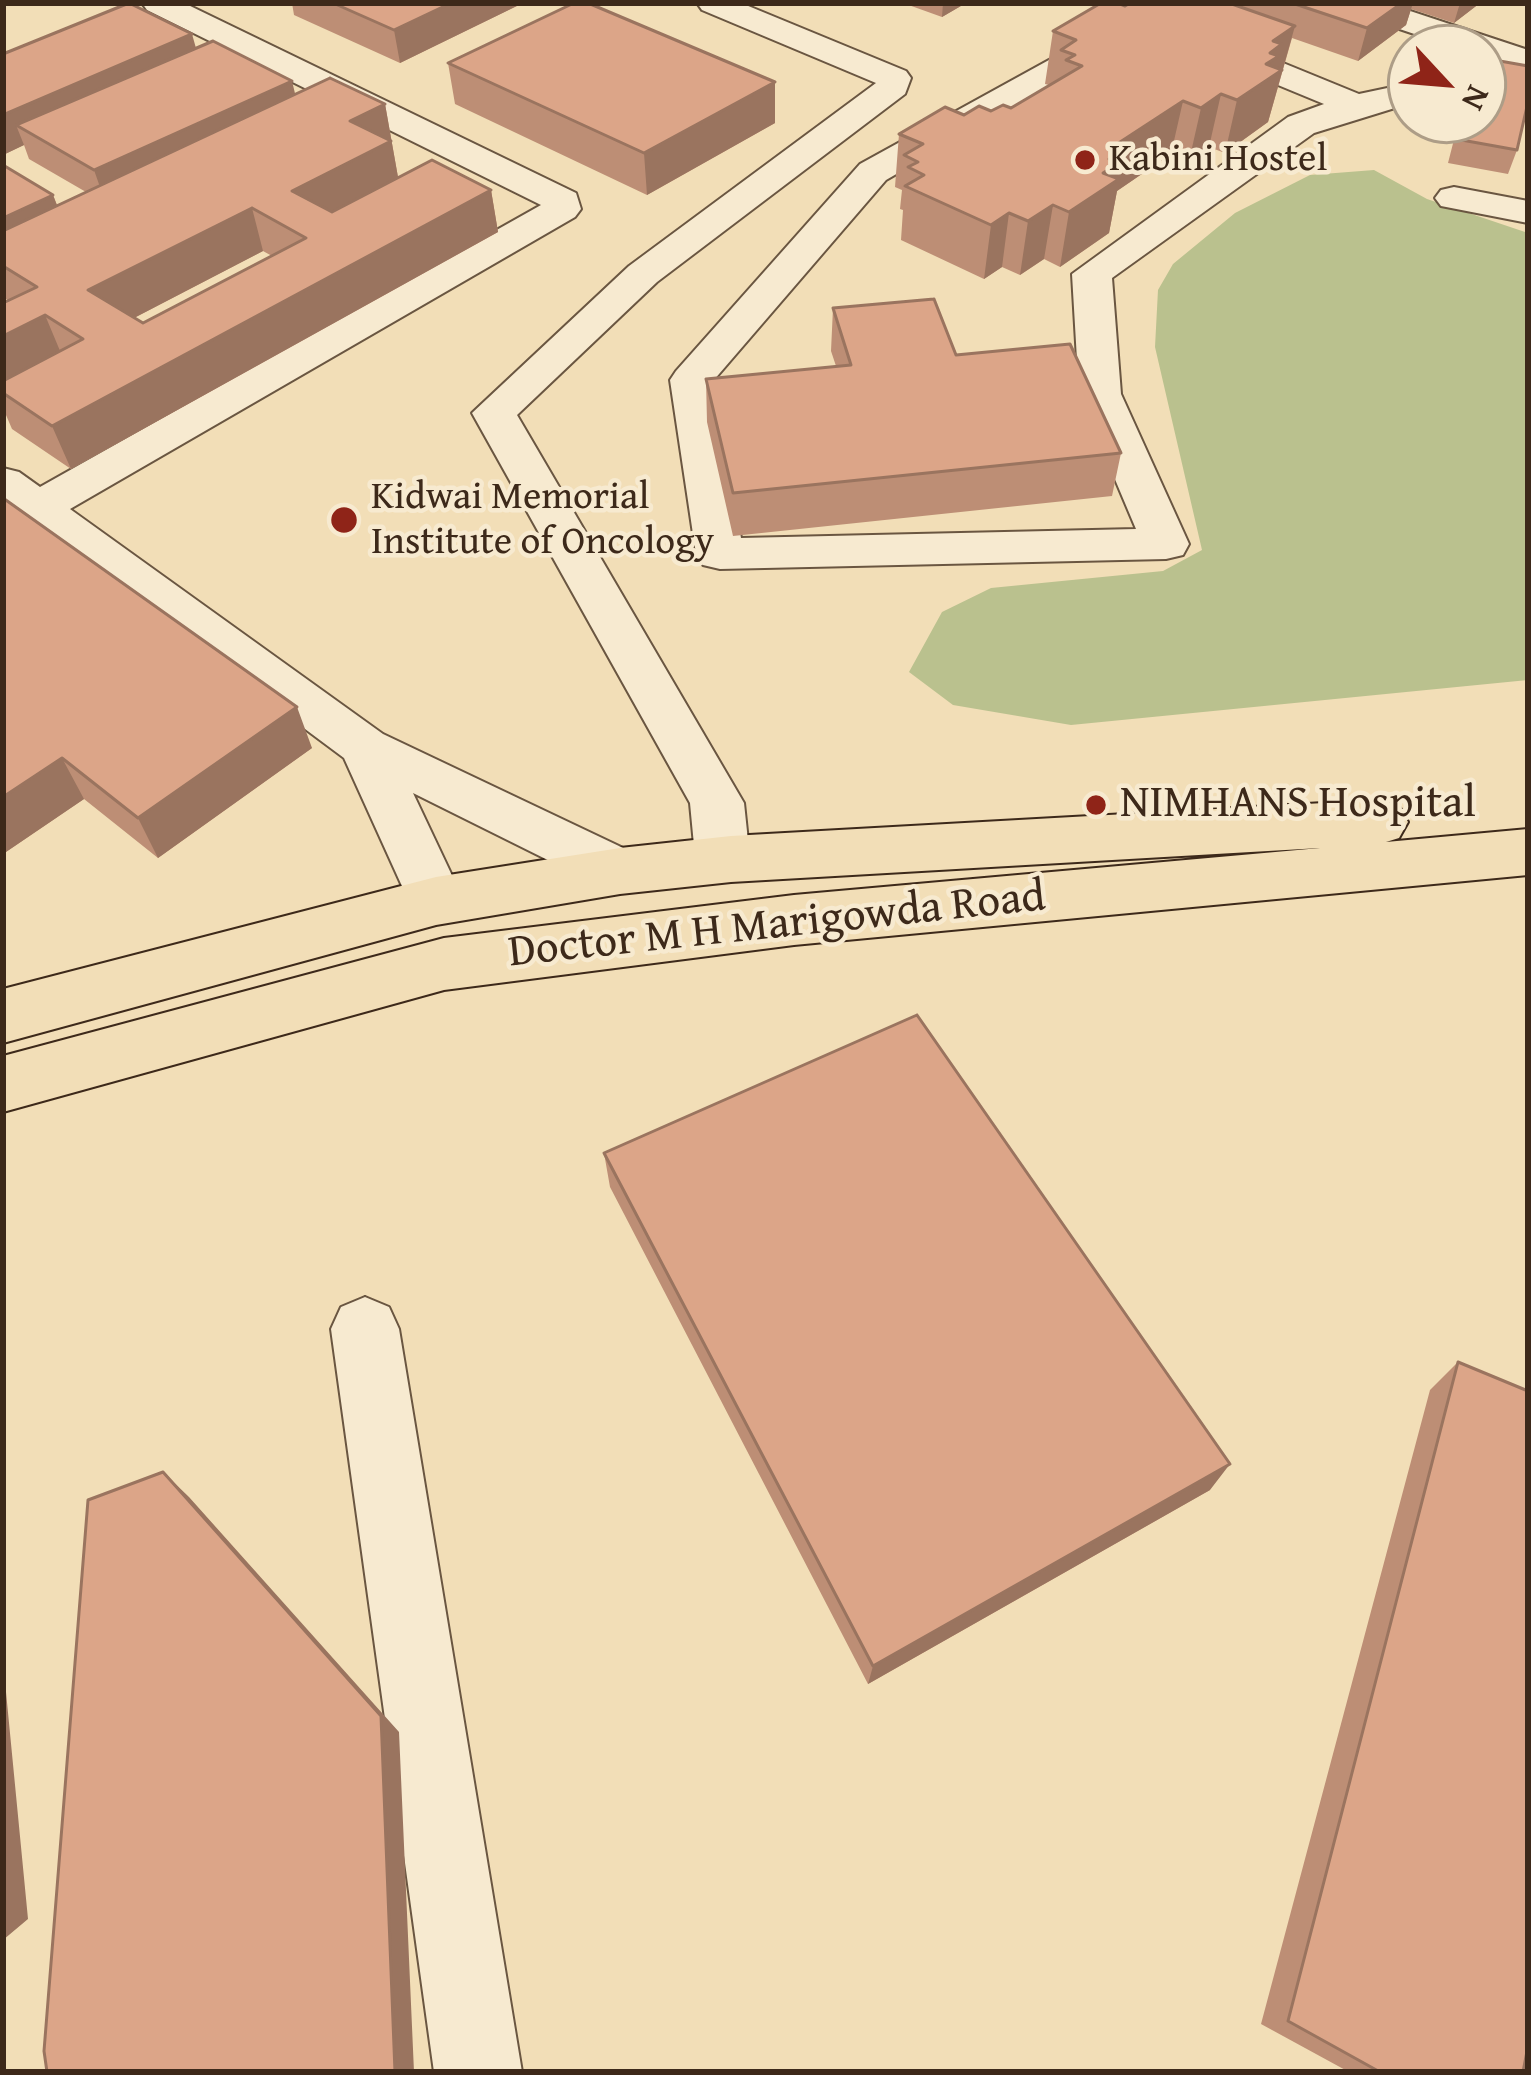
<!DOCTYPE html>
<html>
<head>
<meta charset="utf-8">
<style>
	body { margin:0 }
	#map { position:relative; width:1531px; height:2075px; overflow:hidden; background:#f2deb7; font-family:"Gentium Book Plus",serif }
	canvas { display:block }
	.frame { position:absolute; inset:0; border:6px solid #3d291a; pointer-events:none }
	.north { position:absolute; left:1387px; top:24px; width:120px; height:120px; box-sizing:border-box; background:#f7ead0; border:3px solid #ad9d87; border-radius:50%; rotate:116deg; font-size:33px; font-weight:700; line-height:48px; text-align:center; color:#3d291a }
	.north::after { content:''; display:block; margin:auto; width:42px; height:54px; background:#8f2418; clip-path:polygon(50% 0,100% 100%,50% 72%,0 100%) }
</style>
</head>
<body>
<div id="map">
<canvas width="1531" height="2075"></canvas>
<div class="frame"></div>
<div class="north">N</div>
</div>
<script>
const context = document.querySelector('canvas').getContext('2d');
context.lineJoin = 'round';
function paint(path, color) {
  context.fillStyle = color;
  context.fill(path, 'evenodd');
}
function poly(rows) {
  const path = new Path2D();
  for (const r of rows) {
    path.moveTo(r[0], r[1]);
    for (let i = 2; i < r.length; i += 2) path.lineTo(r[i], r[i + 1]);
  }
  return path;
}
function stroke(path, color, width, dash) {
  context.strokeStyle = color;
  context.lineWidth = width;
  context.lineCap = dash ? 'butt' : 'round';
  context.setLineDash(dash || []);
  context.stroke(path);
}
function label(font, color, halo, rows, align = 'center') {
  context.font = font + ' "Gentium Book Plus",serif';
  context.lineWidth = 9;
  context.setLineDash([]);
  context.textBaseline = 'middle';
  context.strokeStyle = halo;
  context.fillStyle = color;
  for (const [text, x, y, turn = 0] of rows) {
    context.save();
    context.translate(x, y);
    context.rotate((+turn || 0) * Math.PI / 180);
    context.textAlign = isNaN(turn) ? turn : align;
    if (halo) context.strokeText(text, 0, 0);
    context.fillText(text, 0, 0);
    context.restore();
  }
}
paint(poly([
	[1374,170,1427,199,1528,233,1528,680,1071,725,953,705,909,672,942,612,991,588,1163,571,1202,550,1155,347,1158,290,1173,264,1235,213,1310,175]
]), '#bac18e');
const minor = poly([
	[142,3,184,3,576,193,581,209,575,217,70,509,383,734,640,856,648,871,640,886,620,892,600,886,413,793,464,901,456,917,436,923,416,917,344,758,3,504,3,468,19,472,40,487,541,205,147,10,142,3],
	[697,3,741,3,906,71,911,78,905,94,657,282,517,415,744,803,748,841,759,859,751,874,731,880,711,874,702,860,694,845,690,803,472,413,629,266,876,83,702,10,697,3],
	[1338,3,1386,3,1528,50,1528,71,1483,57,1483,48,1456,48,1343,10,1338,3],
	[1118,22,1130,25,1135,32,1130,39,886,180,713,381,741,538,1136,529,1079,394,1072,274,1288,117,1324,104,1198,52,1193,45,1198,38,1222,38,1359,94,1411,83,1411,103,1314,133,1112,278,1121,394,1189,544,1183,555,1166,559,720,569,703,565,696,554,670,380,676,371,860,164,1118,22],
	[1454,187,1528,201,1528,223,1441,206,1435,198,1441,190,1454,187],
	[365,1297,389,1307,399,1329,522,2072,434,2072,331,1329,341,1307,365,1297]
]);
const major = poly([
	[1378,800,1399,806,1408,822,1399,838,1386,842,1528,829,1528,875,794,945,444,990,3,1112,3,1056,444,938,794,895,1320,848,731,882,620,894,436,925,3,1043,3,989,436,877,620,848,731,836,1378,800]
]);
stroke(minor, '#6a5641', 4);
stroke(major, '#3d291a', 4);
paint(minor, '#f7ead0');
paint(major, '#f2deb7');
paint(poly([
	[292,3,523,3,400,63,294,15],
	[903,3,966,3,942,17],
	[1130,3,1480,3,1454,23,1411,9,1406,25,1358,61,1292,38,1268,122,1225,153,1209,147,1189,161,1171,154,1117,191,1109,233,1060,267,1044,259,1020,275,1002,267,984,279,901,240,903,210,900,209,902,190,895,187,899,134,964,115,1011,108,1049,85,1045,84,1053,31],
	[196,48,295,94,385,104,398,177,491,190,498,232,71,469,12,429,3,408,3,303,9,301,3,297,3,165,53,195,57,205,86,192,29,159,24,145,3,155,3,54],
	[263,251,272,256,143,323,134,318],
	[448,63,775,123,647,195,455,104],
	[1459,120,1483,120,1517,150,1508,174,1448,163],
	[833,308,956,355,1121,453,1112,496,733,536,707,422,706,379,836,366,831,351],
	[3,498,312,748,158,858,84,799,3,854],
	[604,1153,1210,1490,868,1684,610,1187],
	[1458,1362,1523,2072,1349,2072,1261,2024,1430,1390]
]), '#bd8e75');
paint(poly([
	[451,3,523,3,400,63,394,30],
	[943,3,966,3,942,17],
	[1402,3,1413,3,1406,25,1358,61,1367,28],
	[1460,3,1480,3,1454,23],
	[1295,26,1268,122,1225,153,1237,100,1273,41],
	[192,34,201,66,16,125,24,145,3,155,3,115],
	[292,81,300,114,106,204,94,170],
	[775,82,775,123,647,195,644,153],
	[1221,94,1209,147,1189,161,1201,108],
	[1183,101,1171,154,1117,191,1109,233,1060,267,1069,212,1114,146],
	[385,104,399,183,303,233,292,191,350,121],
	[491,190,498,232,71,469,52,426],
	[53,195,69,237,3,266,3,218],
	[1053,205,1044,259,1020,275,1028,221],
	[252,208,263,251,105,333,88,290],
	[1009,213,1002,267,984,279,991,225],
	[45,315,63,358,3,389,3,336],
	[297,707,312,748,158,858,138,818],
	[62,758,84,799,3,854,3,797],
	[1230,1464,1210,1490,868,1684,873,1666],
	[163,1472,189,1497,399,1732,414,2072,395,2072],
	[3,1690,6,1692,28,1919,3,1940]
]), '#9a745f');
const building = poly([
	[129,3,192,34,3,115,3,54,129,3],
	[333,3,451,3,394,30,333,3],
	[574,3,588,3,775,82,644,153,448,63,574,3],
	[1101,3,1118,3,1125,6,1130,3,1229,3,1295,26,1273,41,1282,44,1270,53,1279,56,1266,64,1282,70,1237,100,1221,94,1201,108,1183,101,1114,146,1124,150,1109,159,1119,163,1103,173,1119,179,1069,212,1053,205,1028,221,1009,213,991,225,905,186,924,175,908,167,918,162,904,155,923,144,899,134,945,107,964,115,979,106,991,111,1003,105,1011,108,1082,66,1066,60,1075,55,1061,50,1076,40,1053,31,1101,3],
	[1292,3,1402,3,1367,28,1292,3],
	[213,41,292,81,94,170,16,125,213,41],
	[1483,58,1528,66,1528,102,1517,150,1456,139,1461,120,1483,120,1483,58],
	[330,78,385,104,350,121,391,141,292,191,332,212,432,160,491,190,52,426,3,393,3,381,83,339,45,315,3,336,3,303,37,287,3,266,3,231,330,78],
	[252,208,306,238,143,323,88,290,252,208],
	[3,165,53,195,3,218,3,165],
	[934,299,956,355,1070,344,1121,453,733,493,706,379,851,365,833,308,934,299],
	[3,498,297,707,138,818,62,758,3,797,3,498],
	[917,1015,1230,1464,873,1666,604,1153,917,1015],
	[1458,1362,1528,1391,1528,2046,1523,2072,1380,2072,1288,2021,1458,1362],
	[163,1472,381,1716,395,2072,47,2072,44,2051,88,1500,163,1472]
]);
paint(building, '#dca588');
stroke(building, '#9a745f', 3);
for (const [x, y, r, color] of [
	[1085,160,12,"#8f2418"],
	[344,520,15,"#8f2418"],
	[1096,805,12,"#8f2418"]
]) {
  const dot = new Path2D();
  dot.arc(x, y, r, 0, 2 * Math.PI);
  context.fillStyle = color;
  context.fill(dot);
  stroke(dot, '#f7ead0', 4.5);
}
label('39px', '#3d291a', '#f7ead0', [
	["Kabini Hostel",1109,160],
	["Kidwai Memorial",371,498],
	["Institute of Oncology",371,543]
], 'left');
label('45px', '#3d291a', '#f7ead0', [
	["NIMHANS Hospital",1120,805]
], 'left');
label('45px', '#3d291a', '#f7ead0', [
	["Doctor M H Marigowda Road",777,926,-6]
]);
</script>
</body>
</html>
